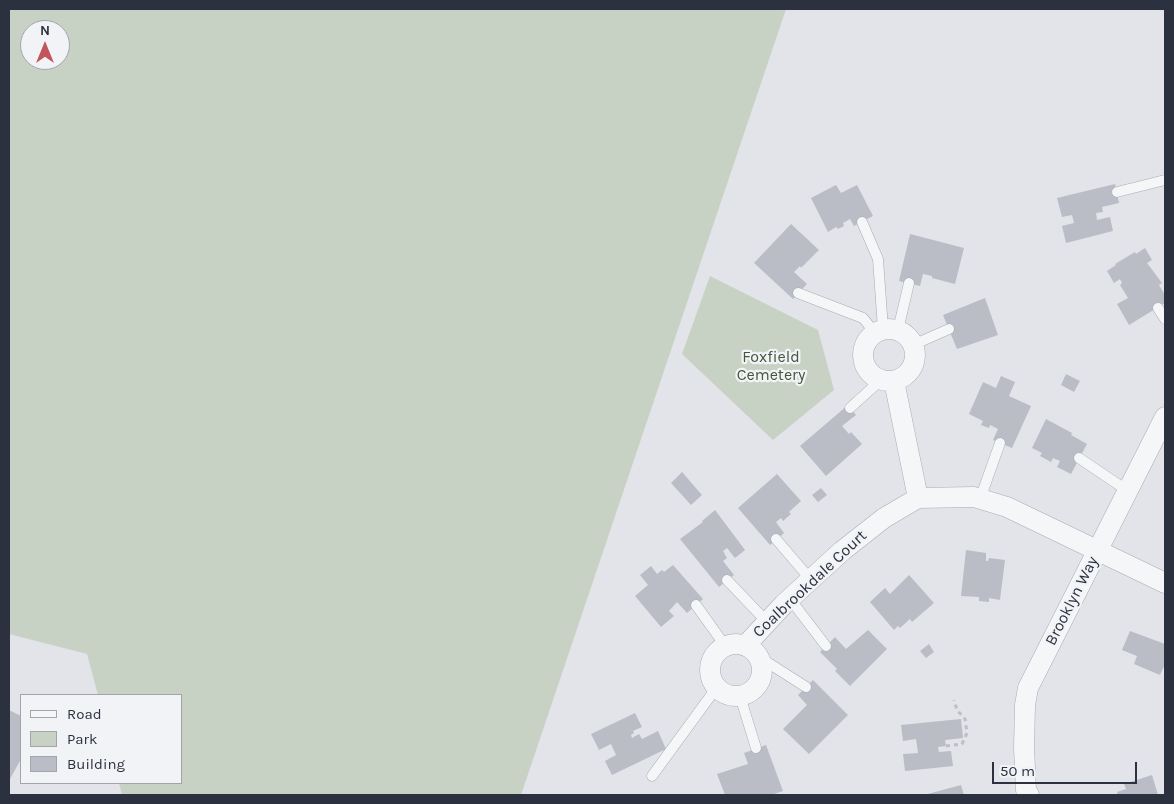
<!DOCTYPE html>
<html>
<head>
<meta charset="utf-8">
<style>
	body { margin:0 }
	#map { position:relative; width:1174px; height:804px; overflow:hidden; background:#e2e4e9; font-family:Karla,sans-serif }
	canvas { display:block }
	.frame { position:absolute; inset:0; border:10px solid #2c313f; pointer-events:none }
	.legend { position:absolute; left:20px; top:694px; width:162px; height:90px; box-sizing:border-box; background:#f2f3f7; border:1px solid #a3a5ad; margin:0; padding:6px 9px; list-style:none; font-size:15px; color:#2c313f }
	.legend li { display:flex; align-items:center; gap:10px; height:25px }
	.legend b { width:25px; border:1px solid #a3a5ad }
	.north { position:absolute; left:20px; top:20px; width:50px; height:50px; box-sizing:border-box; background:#f2f3f7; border:1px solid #a3a5ad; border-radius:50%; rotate:0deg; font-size:14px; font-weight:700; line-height:20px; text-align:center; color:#2c313f }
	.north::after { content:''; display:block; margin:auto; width:18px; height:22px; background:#c1555b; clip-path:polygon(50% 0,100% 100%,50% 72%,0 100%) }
	.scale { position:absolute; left:992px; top:762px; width:145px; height:22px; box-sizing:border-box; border:2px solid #2c313f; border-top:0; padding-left:6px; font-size:15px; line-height:18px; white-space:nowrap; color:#2c313f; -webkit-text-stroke:4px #f2f3f7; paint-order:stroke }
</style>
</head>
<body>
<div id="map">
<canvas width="1174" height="804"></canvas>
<div class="frame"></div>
<ul class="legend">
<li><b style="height:6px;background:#f5f6f8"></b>Road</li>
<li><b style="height:14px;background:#c7d2c4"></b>Park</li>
<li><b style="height:14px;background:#babdc5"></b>Building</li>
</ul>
<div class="north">N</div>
<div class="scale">50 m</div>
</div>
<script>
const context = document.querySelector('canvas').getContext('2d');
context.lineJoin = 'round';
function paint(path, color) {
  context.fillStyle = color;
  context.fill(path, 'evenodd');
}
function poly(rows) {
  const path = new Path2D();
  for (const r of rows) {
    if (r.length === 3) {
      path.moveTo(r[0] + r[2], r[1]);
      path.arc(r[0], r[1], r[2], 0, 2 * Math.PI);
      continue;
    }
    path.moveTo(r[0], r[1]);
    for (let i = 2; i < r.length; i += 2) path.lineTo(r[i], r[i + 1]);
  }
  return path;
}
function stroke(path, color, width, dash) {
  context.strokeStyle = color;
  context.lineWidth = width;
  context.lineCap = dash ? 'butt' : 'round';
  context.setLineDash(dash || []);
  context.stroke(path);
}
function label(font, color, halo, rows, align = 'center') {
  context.font = font + ' Karla,sans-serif';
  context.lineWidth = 4.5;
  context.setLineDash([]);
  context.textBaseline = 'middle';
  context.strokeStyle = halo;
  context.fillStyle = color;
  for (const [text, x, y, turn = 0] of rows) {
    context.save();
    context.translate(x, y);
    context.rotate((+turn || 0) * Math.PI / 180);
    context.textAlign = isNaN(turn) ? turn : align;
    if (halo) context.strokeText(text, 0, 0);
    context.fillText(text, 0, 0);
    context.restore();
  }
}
paint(poly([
	[9,9,786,9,521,795,122,795,119,783,181,783,181,695,98,695,87,654,9,634],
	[30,30,60,30,60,60,30,60],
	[710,276,818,330,834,390,773,440,682,354]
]), '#c7d2c4');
paint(poly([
	[1115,184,1119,203,1102,207,1103,212,1096,213,1097,220,1110,217,1113,231,1066,243,1062,226,1074,223,1072,215,1062,217,1057,198],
	[836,185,841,193,857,185,873,216,854,226,850,219,843,223,844,226,838,229,836,227,828,232,811,198],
	[791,224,819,250,801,268,800,266,794,272,807,284,793,299,754,263],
	[910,234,964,248,955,284,932,278,932,276,923,274,920,286,899,281],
	[1145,248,1152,260,1147,263,1162,283,1159,285,1165,295,1165,303,1129,325,1117,304,1128,298,1120,285,1122,283,1120,279,1114,283,1107,271,1116,265,1115,264,1135,252,1136,254],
	[985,298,998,335,957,349,943,315],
	[1066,374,1080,381,1074,392,1061,385],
	[1001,376,1015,382,1009,396,1031,406,1012,448,993,440,998,429,990,425,989,428,981,425,983,421,969,414,983,382,996,388],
	[848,405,856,415,842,426,849,434,851,432,862,444,826,476,800,446],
	[1046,419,1072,433,1071,435,1087,444,1071,474,1057,467,1060,461,1053,458,1051,462,1040,456,1042,453,1032,448],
	[682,472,702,495,691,505,671,483],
	[777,474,801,501,789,512,791,514,783,521,781,518,776,522,784,533,770,545,738,508],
	[821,488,827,495,818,502,812,495],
	[715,510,745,550,735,558,727,548,723,551,727,558,723,561,734,575,719,587,680,539,703,522,702,521],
	[966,550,986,553,986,561,988,561,989,558,1005,560,1000,600,989,598,989,602,979,601,979,597,961,596],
	[673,565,703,599,687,613,677,602,669,611,674,616,661,627,635,596,648,585,640,575,651,566,657,574,662,570,664,572],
	[909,575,934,603,912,622,910,619,900,628,898,626,894,630,870,602,885,588,890,594],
	[868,630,887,649,850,686,835,671,837,669,820,652,835,637,846,649],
	[1130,631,1165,644,1165,664,1160,675,1134,664,1137,656,1122,650],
	[929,644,934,652,926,658,920,651],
	[813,680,848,715,809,754,783,729,807,705,798,695],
	[9,710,21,716,21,759,10,779,9,778],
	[635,713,642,727,633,731,634,733,631,735,632,738,639,734,642,739,658,731,666,749,612,775,605,761,616,755,611,744,599,750,591,734],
	[961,719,963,738,945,740,946,746,938,747,939,752,951,751,953,766,905,771,903,754,918,753,916,739,903,741,901,725],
	[766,745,783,791,771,795,725,795,717,774,748,764,744,753],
	[1152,775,1158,795,1118,795,1117,792,1126,789,1124,784],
	[961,785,964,795,924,795]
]), '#babdc5');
const lane = poly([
	[1117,192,1165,180],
	[862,222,878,259,883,329],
	[798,293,863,318,875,333],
	[1158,308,1165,319],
	[898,330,909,283],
	[913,345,949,329],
	[850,408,881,380],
	[1079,458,1128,491],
	[980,499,1000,443],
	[776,539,811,580],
	[727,580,767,622],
	[790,599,826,646],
	[696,605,726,647],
	[759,657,806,687],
	[740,696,756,748],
	[652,776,717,687]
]);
const street = poly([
	[889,355,26],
	[894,381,918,498],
	[736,670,26],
	[745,646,784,604,842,551,884,518,918,498,974,497,1007,507,1165,583],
	[1029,795,1026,790,1024,748,1025,705,1028,688,1165,417]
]);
stroke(lane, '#a8abb3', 11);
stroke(street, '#a8abb3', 21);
stroke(poly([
	[946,746,962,744,967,733,965,719,957,710,954,700]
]), '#bdbfc4', 3, [4, 4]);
stroke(lane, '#f5f6f8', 10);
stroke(street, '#f5f6f8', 20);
label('16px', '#3e5a3b', '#f2f3f7', [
	["Foxfield",771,357],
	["Cemetery",771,375]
]);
label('16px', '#2c313f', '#f2f3f7', [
	["Coalbrookdale Court",810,584,-43],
	["Brooklyn Way",1072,601,-63]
]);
</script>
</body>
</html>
